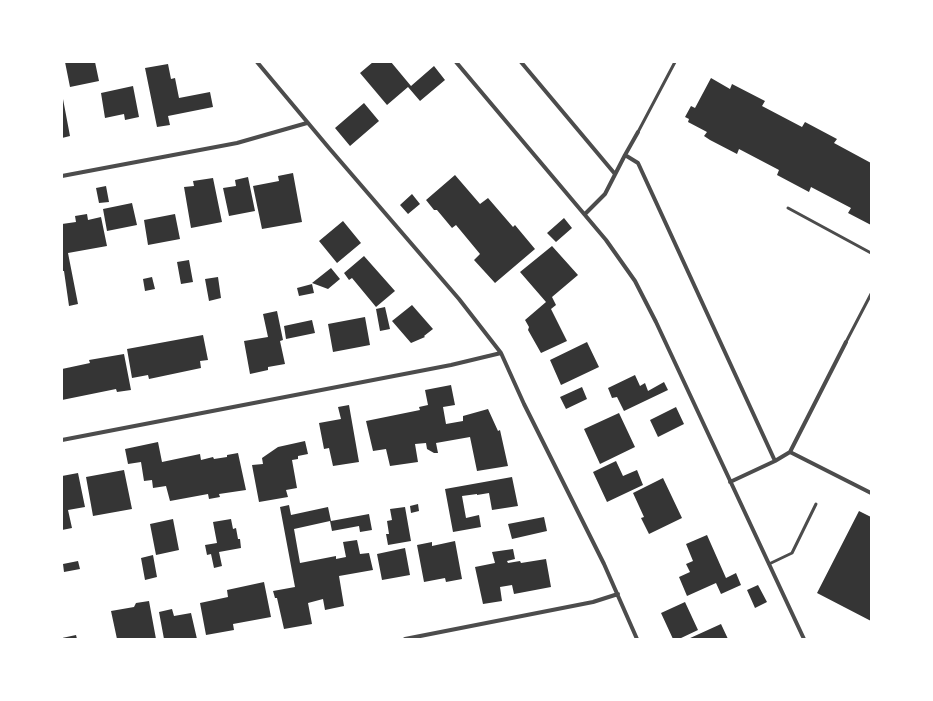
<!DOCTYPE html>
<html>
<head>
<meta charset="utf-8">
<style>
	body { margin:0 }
	#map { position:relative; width:933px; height:701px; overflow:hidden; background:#fff; font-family:"Noto Sans",sans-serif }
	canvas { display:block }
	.frame { position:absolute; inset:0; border:63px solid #fff; pointer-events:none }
</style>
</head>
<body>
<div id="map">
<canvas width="933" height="701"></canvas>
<div class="frame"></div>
</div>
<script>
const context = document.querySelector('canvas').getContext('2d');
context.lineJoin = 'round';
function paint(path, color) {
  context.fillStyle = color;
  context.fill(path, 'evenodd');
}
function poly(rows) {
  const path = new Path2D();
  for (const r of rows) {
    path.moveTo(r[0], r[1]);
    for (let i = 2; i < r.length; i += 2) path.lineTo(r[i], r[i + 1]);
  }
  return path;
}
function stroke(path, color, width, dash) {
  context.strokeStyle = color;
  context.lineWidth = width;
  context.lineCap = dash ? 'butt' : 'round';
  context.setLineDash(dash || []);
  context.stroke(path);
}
paint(poly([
	[65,62,95,62,99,81,70,87],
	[373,62,391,62,411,86,434,66,445,80,420,101,408,87,387,105,360,73],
	[168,64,171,79,175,78,179,98,210,92,213,107,168,116,170,125,157,127,145,68],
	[711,78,730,89,732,84,765,101,762,106,802,127,805,122,837,139,834,143,871,163,871,225,848,213,851,208,811,187,809,192,777,175,779,170,739,149,737,154,710,140,704,136,707,132,688,122,689,119,685,117,691,106,695,108],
	[133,86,139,117,125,120,124,114,105,118,101,93],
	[62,99,63,99,70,136,62,138],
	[364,103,379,121,350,146,335,128],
	[293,173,302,222,262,229,253,186,279,181,278,176],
	[455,175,480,204,488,198,513,227,515,225,535,249,495,283,474,260,480,254,456,225,452,228,437,210,434,210,426,200],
	[248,177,255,211,229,216,223,188,236,186,235,180],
	[213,178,222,222,191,228,184,187,194,186,193,181],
	[106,186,109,202,99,203,96,188],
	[412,194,420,204,408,214,400,205],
	[132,203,137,225,107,231,103,209],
	[87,214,88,220,101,217,107,246,68,253,78,304,69,306,64,271,62,271,62,224,76,222,75,216],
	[175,214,180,239,148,245,144,220],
	[564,218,572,228,556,242,547,233],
	[343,221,361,243,337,263,319,241],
	[552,246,578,275,552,297,556,305,551,309,567,341,541,353,528,330,529,327,525,320,546,302,520,272],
	[364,256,395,291,376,307,352,278,349,280,344,273],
	[189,260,193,282,181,284,177,262],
	[331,268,340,279,328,289,312,283],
	[152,277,155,289,145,291,143,279],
	[218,277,221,298,209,301,205,279],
	[312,284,314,293,299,296,297,288],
	[412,305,433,329,424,336,425,337,411,343,392,321],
	[385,307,390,329,380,331,376,309],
	[277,311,283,340,280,341,285,364,268,367,268,370,250,374,244,341,268,337,263,314],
	[365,317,370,345,333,352,328,324],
	[312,320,315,333,286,339,284,326],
	[203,335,208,360,200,361,201,368,149,379,148,375,132,378,127,349],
	[587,342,599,367,561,385,550,360],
	[124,354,131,390,117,392,116,389,62,400,62,369,90,363,89,360],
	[635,375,640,386,645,383,648,391,664,382,668,390,624,411,617,397,612,398,608,388],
	[451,385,455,405,443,407,446,424,463,421,463,416,488,409,498,431,500,430,508,466,477,471,470,437,436,443,438,453,434,453,427,449,426,443,415,444,418,462,390,466,386,449,373,451,366,421,420,410,419,407,428,405,425,390],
	[582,387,587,399,566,409,560,397],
	[349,405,359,462,333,466,329,448,324,449,319,423,341,419,338,407],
	[676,407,684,424,658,437,650,420],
	[619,413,635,447,600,464,584,429],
	[305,441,308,454,298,456,298,459,292,460,297,488,286,490,288,497,259,502,252,465,263,464,262,458,278,447],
	[158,442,162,462,200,454,201,460,213,457,214,459,227,457,227,455,238,453,246,490,219,494,220,497,209,499,208,494,170,501,166,486,153,488,152,480,144,481,141,462,128,464,125,449],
	[616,461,623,476,637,470,643,485,607,502,593,472],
	[124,470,132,509,93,516,86,477],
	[78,473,85,507,68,510,72,528,62,530,62,476],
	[512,477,518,506,492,510,489,493,477,495,477,494,462,496,466,518,479,515,481,527,453,532,445,489],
	[663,478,682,518,649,534,641,518,644,517,633,493],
	[418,504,419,511,411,513,410,506],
	[289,505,291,515,328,507,331,521,369,514,372,530,360,532,359,526,332,531,330,521,294,529,300,563,336,556,336,559,346,557,343,542,357,540,360,554,369,553,373,570,339,576,344,606,325,610,323,599,308,603,312,624,284,629,277,598,275,598,273,591,295,587,280,507],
	[405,507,411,541,388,545,386,534,389,534,387,521,392,520,390,509],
	[859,511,871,517,871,621,817,593],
	[544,517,547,531,512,539,508,524],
	[173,519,179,550,156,555,150,524],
	[231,519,233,529,236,528,238,539,240,539,241,548,219,552,222,566,214,568,211,554,207,555,205,545,217,543,213,522],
	[707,535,726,578,736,573,741,585,721,594,716,583,687,596,679,577,690,572,686,564,693,561,686,544],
	[455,541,462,579,446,582,445,578,424,582,417,545,432,542,432,546],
	[405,548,410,575,382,580,377,554],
	[513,549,515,559,507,561,508,563,520,561,521,563,546,559,551,587,514,594,512,585,500,587,502,601,483,604,475,567,495,563,492,552],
	[153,555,157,577,145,580,141,558],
	[78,561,80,569,64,572,63,564],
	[264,582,271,617,233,624,234,630,206,635,200,603,228,597,227,590],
	[758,585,767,602,755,608,747,590],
	[149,601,156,639,117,639,111,611,134,607,136,603],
	[685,602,698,630,679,639,673,639,661,613],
	[172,609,174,616,191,613,197,639,164,639,159,612],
	[721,624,728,639,688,639],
	[76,635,77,639,62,639,62,638]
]), '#353535');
stroke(poly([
	[638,132,675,62],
	[788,208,871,253],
	[846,342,871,294],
	[769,564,792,553,816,504]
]), '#4c4c4c', 3);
stroke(poly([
	[257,62,329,148,459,299,501,353,524,404,604,564,637,639],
	[456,62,606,240,635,281,656,322,804,639],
	[521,62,615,174],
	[625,155,638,163,775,461],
	[62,176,237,143,307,123],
	[585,214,605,194,625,155,638,132],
	[62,440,451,365,501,353],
	[790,452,871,493],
	[730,482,775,461,790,452,846,342],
	[405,639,593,602,618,594]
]), '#4c4c4c', 4);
</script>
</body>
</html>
